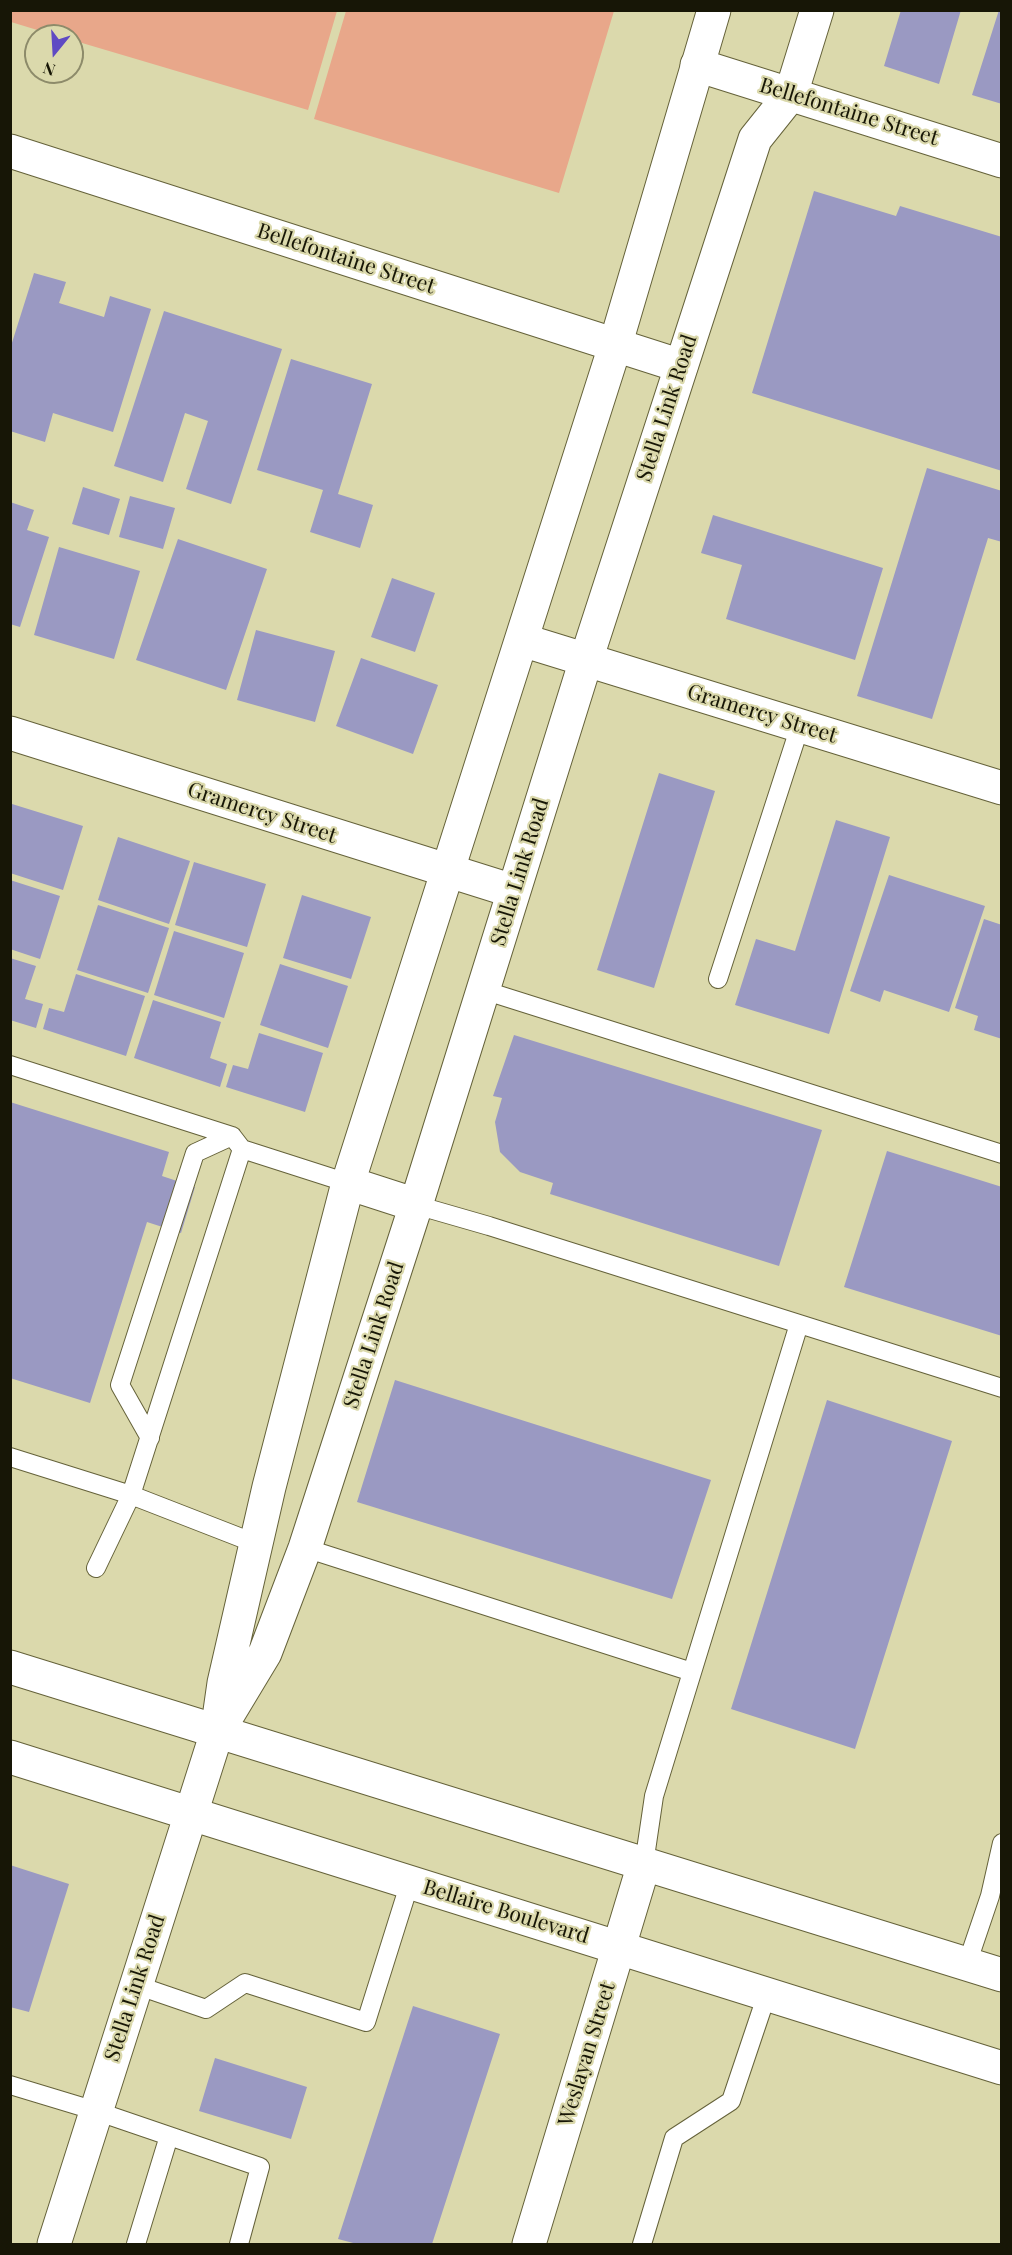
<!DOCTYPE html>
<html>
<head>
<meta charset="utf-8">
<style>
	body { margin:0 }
	#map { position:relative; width:1012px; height:2255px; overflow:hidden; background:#dbd9ac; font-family:"Playfair Display",serif }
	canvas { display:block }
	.frame { position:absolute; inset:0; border:12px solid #171606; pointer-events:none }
	.north { position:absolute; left:24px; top:24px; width:60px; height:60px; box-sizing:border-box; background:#dbd9ac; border:2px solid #8d8b6a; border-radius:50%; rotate:198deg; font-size:16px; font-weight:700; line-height:24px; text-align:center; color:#171606 }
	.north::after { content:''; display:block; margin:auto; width:21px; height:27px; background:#5f4ac3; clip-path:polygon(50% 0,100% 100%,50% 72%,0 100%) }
</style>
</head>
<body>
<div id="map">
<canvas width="1012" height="2255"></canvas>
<div class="frame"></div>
<div class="north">N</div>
</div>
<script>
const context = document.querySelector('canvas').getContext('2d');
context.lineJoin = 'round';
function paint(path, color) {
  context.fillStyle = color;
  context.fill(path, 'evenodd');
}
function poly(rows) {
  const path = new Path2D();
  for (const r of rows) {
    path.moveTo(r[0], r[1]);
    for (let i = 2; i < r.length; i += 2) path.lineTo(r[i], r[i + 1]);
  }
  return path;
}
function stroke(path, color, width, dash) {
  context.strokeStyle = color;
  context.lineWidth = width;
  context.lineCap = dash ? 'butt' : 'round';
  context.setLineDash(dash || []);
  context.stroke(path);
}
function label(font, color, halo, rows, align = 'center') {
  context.font = font + ' "Playfair Display",serif';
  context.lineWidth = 4.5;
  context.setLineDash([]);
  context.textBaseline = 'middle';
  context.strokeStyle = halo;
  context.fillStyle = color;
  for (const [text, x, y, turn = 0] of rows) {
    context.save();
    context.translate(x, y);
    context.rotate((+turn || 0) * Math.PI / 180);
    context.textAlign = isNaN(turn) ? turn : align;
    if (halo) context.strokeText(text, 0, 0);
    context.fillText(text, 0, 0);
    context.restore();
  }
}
paint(poly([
	[10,11,11,10,337,11,308,110,72,40,72,36,57,36,11,22],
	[346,11,614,11,559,193,314,119]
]), '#e8a78a');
paint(poly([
	[901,10,961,10,939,84,884,66],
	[999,10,1002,10,1002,104,972,95],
	[814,191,896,216,900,206,1002,237,1002,471,752,393],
	[34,273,66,282,59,303,104,317,110,296,151,309,113,432,53,413,45,442,10,431,10,349],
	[164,311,282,349,231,504,186,489,208,421,185,413,163,482,114,466],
	[291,359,372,384,338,494,373,505,360,548,310,532,323,490,257,470],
	[927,468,1002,491,1002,542,988,538,932,719,857,696],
	[83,487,120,499,109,535,72,524],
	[130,496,175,508,163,549,119,537],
	[10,502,34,510,27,530,49,537,20,627,10,624],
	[713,515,883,568,855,660,726,619,742,565,701,553],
	[178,539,267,569,226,690,136,660],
	[59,547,140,571,114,659,34,635],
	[392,578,435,593,415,652,371,637],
	[256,630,335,651,315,722,237,700],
	[361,658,438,685,413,754,336,726],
	[659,773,715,791,654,988,597,970],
	[12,804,83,826,63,890,10,873,10,810],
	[836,820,890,837,829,1034,735,1005,756,939,795,951],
	[118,837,190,861,169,924,98,900],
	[194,862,266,884,247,947,175,925],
	[889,875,985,906,949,1012,884,990,880,1002,850,991],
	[10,880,60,896,40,959,10,949],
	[302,895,371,917,351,979,283,958],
	[98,905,169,928,148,993,77,970],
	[984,919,1002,925,1002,1039,974,1030,978,1016,955,1008],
	[174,931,244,953,224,1018,154,995],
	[10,958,36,966,25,999,43,1004,36,1028,10,1020],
	[280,964,348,986,328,1048,260,1025],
	[76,974,145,996,126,1056,43,1029,49,1008,64,1012],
	[153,1000,221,1022,210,1058,227,1064,220,1087,134,1058],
	[259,1033,323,1053,305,1112,226,1087,233,1065,248,1069],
	[514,1035,822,1130,779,1266,550,1194,553,1183,520,1172,500,1152,495,1122,502,1098,493,1096],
	[10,1102,169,1152,162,1176,195,1187,181,1233,147,1222,90,1403,10,1378],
	[887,1151,1002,1187,1002,1336,844,1287],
	[395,1380,711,1480,672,1599,357,1502],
	[827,1400,952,1441,855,1749,731,1709],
	[10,1865,69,1884,29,2012,10,2007],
	[413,2006,500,2034,432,2244,357,2244,338,2239],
	[215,2058,307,2087,291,2139,199,2111]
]), '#9a99c2');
const lane = poly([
	[718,979,800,726],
	[483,990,1002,1154],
	[10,1065,232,1136,242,1149,348,1183],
	[416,1205,489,1226,1002,1388],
	[150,1438,120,1385,195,1153,232,1136],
	[10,1457,131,1495,257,1544],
	[305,1548,692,1672],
	[96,1568,131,1495,242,1149],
	[644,1864,654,1796,799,1324],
	[967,1964,990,1896,1002,1843],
	[136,1985,206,2009,245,1983,366,2022,410,1882],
	[10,2085,96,2111,260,2167,239,2244],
	[136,2244,169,2136],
	[642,2244,674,2138,731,2101,767,1994]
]);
const street = poly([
	[697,65,1002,161],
	[10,151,681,366],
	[522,640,1002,788],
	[10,733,513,891],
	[529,2244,644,1864]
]);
const secondary = poly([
	[348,1183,416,1205],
	[224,1721,265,1653,305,1548,416,1205,586,660,755,139,791,94,817,10],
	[54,2244,217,1732,224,1683,269,1487,348,1183,615,346,714,10]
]);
const primary = poly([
	[10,1667,1002,1975],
	[10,1757,1002,2068]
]);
stroke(lane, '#65623a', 20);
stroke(street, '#65623a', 35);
stroke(secondary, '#65623a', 35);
stroke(primary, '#65623a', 35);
stroke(lane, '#fff', 18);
stroke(street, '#fff', 33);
stroke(secondary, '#fff', 33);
stroke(primary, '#fff', 33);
label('21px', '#171606', '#dbd9ac', [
	["Bellefontaine Street",849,112,17],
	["Bellefontaine Street",346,259,18],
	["Stella Link Road",667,408,-72],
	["Gramercy Street",762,714,17],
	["Gramercy Street",262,813,18],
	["Stella Link Road",520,872,-73],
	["Stella Link Road",374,1335,-72],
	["Bellaire Boulevard",506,1912,17],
	["Stella Link Road",135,1988,-72],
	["Weslayan Street",587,2054,-73]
]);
</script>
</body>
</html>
